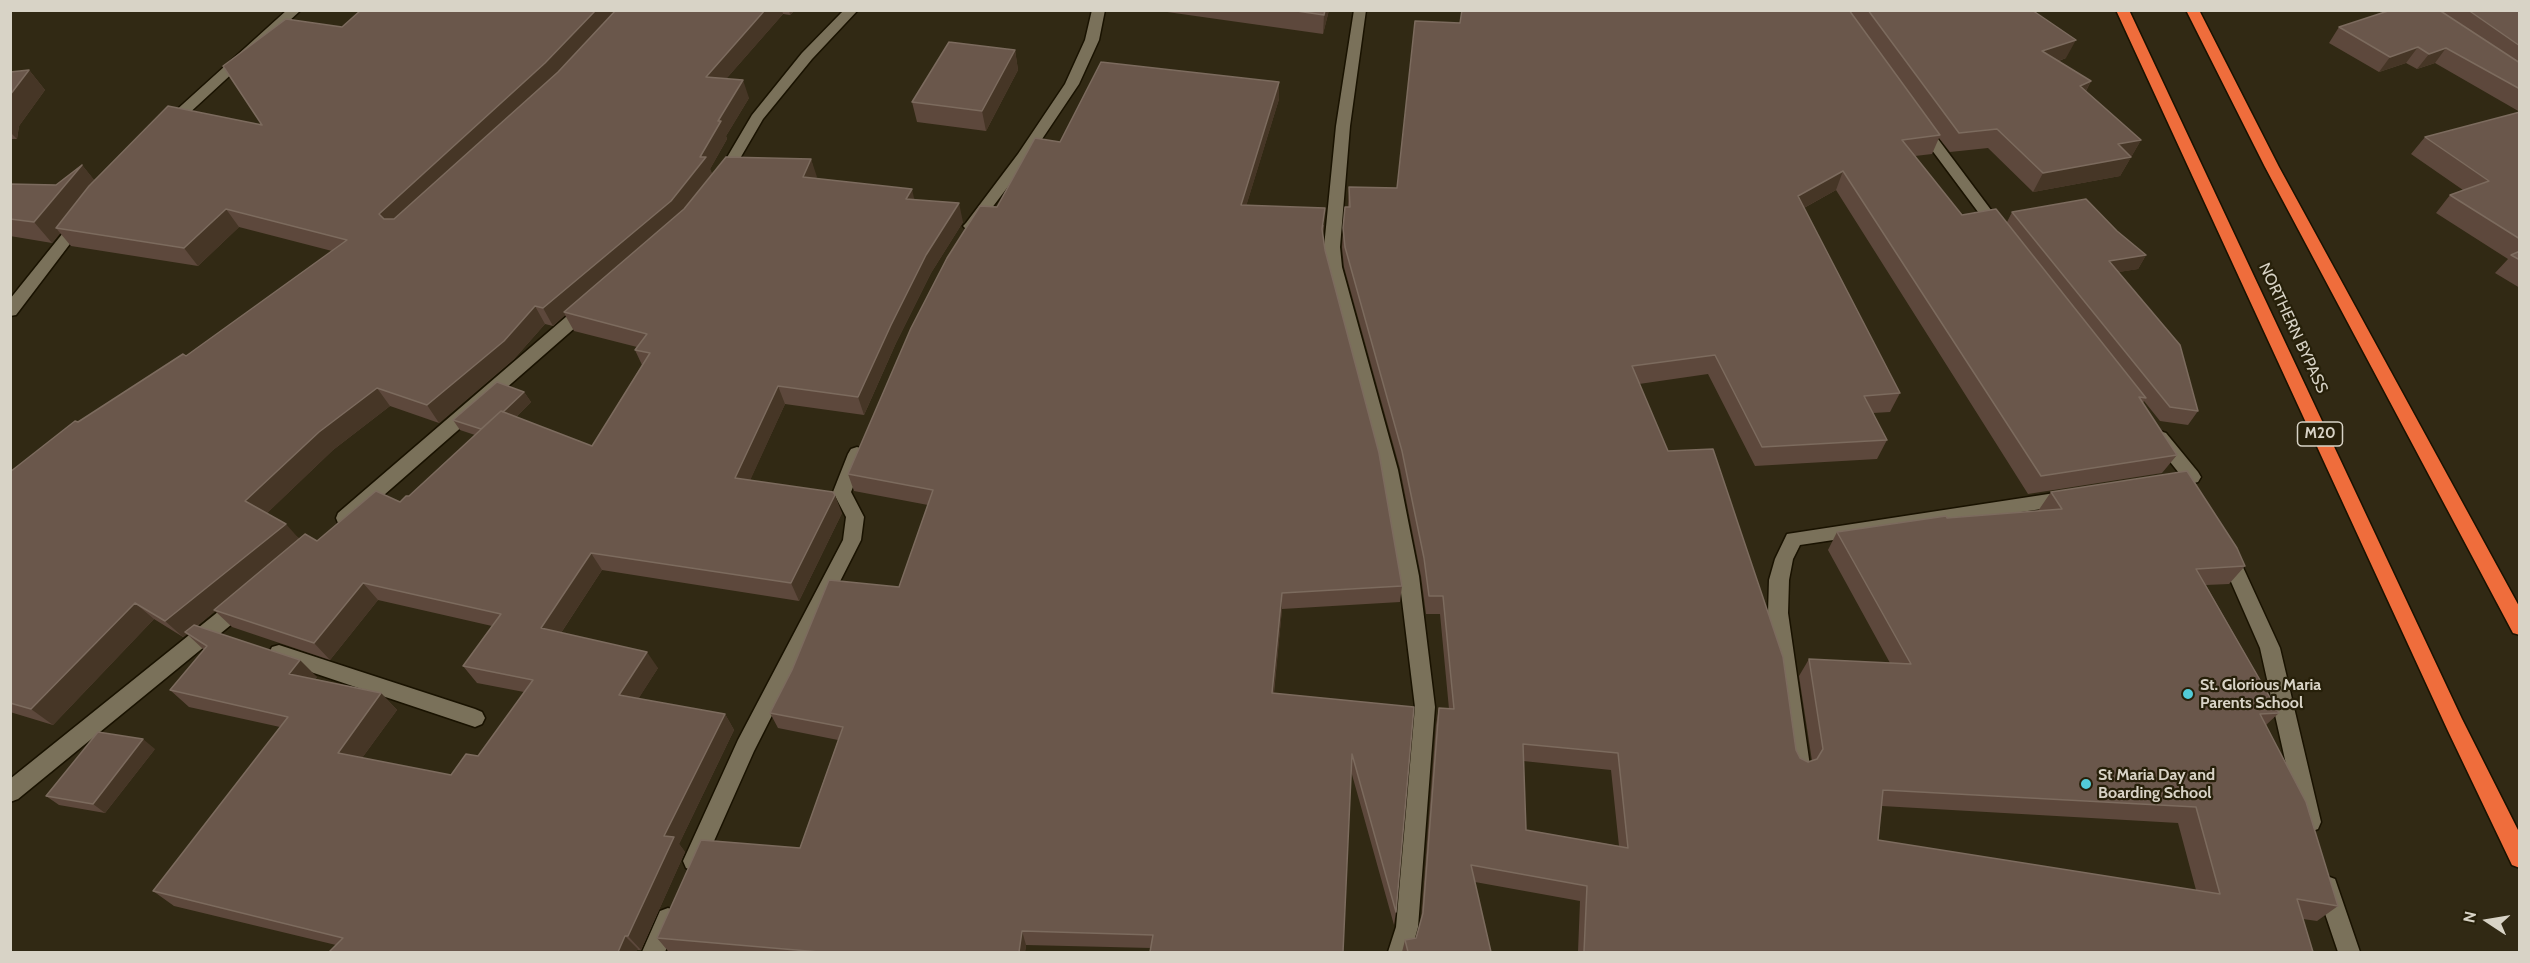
<!DOCTYPE html>
<html>
<head>
<meta charset="utf-8">
<style>
	body { margin:0 }
	#map { position:relative; width:2530px; height:963px; overflow:hidden; background:#312914; font-family:Cabin,sans-serif }
	canvas { display:block }
	.frame { position:absolute; inset:0; border:12px solid #d8d3c6; pointer-events:none }
	.north { position:absolute; left:2458px; top:891px; width:60px; height:60px; -webkit-text-stroke:4px #27200a; paint-order:stroke; rotate:282deg; font-size:16px; font-weight:700; line-height:24px; text-align:center; color:#d8d3c6 }
	.north::after { content:''; display:block; margin:auto; width:21px; height:27px; background:#d8d3c6; clip-path:polygon(50% 0,100% 100%,50% 72%,0 100%) }
</style>
</head>
<body>
<div id="map">
<canvas width="2530" height="963"></canvas>
<div class="frame"></div>
<div class="north">N</div>
</div>
<script>
const context = document.querySelector('canvas').getContext('2d');
context.lineJoin = 'round';
function poly(rows) {
  const path = new Path2D();
  for (const r of rows) {
    path.moveTo(r[0], r[1]);
    for (let i = 2; i < r.length; i += 2) path.lineTo(r[i], r[i + 1]);
  }
  return path;
}
function stroke(path, color, width, dash) {
  context.strokeStyle = color;
  context.lineWidth = width;
  context.lineCap = dash ? 'butt' : 'round';
  context.setLineDash(dash || []);
  context.stroke(path);
}
function paint(path, color) {
  context.fillStyle = color;
  context.fill(path, 'evenodd');
}
function label(font, color, halo, rows, align = 'center') {
  context.font = font + ' Cabin,sans-serif';
  context.lineWidth = 4.5;
  context.setLineDash([]);
  context.textBaseline = 'middle';
  context.strokeStyle = halo;
  context.fillStyle = color;
  for (const [text, x, y, turn = 0] of rows) {
    context.save();
    context.translate(x, y);
    context.rotate((+turn || 0) * Math.PI / 180);
    context.textAlign = isNaN(turn) ? turn : align;
    if (halo) context.strokeText(text, 0, 0);
    context.fillText(text, 0, 0);
    context.restore();
  }
}
const street = poly([
	[287,10,301,10,172,129,162,129,160,126,162,123,287,10],
	[844,10,858,10,812,59,763,119,728,179,718,179,716,176,752,115,802,53,844,10],
	[1092,10,1105,10,1099,40,1079,84,1028,160,976,229,966,229,963,226,966,223,1018,154,1065,84,1085,40,1092,10],
	[1354,10,1366,10,1350,126,1340,247,1342,267,1398,470,1419,576,1435,707,1418,927,1411,952,1388,952,1396,927,1415,707,1399,576,1380,470,1326,267,1324,247,1336,126,1354,10],
	[1921,122,1926,123,2003,226,2006,229,2003,232,1993,232,1914,126,1921,122],
	[80,216,88,221,85,224,16,315,10,316,10,299,75,218,80,216],
	[587,302,593,304,595,308,593,312,352,523,345,525,338,523,336,518,338,513,581,304,587,302],
	[2160,431,2166,433,2198,472,2201,477,2198,482,2169,489,2163,487,2160,482,2163,477,2179,473,2151,438,2154,433,2160,431],
	[857,447,863,449,866,454,851,492,864,517,861,540,754,751,702,868,694,871,686,868,683,861,738,740,843,540,846,517,833,492,848,454,851,449,857,447],
	[2068,491,2074,493,2077,498,2074,503,2068,505,1800,545,1793,559,1789,580,1788,613,1810,766,1806,773,1799,776,1792,773,1788,766,1768,613,1769,580,1775,559,1787,534,2068,491],
	[2227,544,2234,547,2236,552,2280,648,2321,822,2318,829,2310,832,2302,829,2299,822,2260,648,2218,552,2220,547,2227,544],
	[241,597,248,599,251,605,248,611,18,799,10,802,10,779,234,599,241,597],
	[279,645,475,709,482,712,485,718,482,724,475,727,272,659,269,653,272,647,279,645],
	[2327,876,2335,879,2360,952,2338,952,2316,887,2319,879,2327,876],
	[668,908,676,911,679,919,665,952,642,952,660,911,668,908]
]);
const highway = poly([
	[2116,10,2129,10,2462,719,2520,834,2520,868,2512,865,2448,731,2116,10],
	[2186,10,2199,10,2279,167,2520,608,2520,635,2513,633,2265,167,2186,10]
]);
stroke(street, '#191200', 3);
stroke(highway, '#191200', 3);
paint(street, '#7a715a');
paint(highway, '#ef6d3c');
paint(poly([
	[361,10,795,10,790,15,783,14,726,79,749,98,726,136,727,139,710,169,712,174,811,159,816,178,915,200,963,222,931,273,896,343,864,415,785,404,750,480,842,513,799,601,602,570,561,633,658,668,638,699,725,714,734,730,679,844,685,852,641,950,336,945,174,906,153,891,280,727,189,707,170,690,204,650,187,634,183,637,154,619,53,725,10,712,10,472,78,422,186,356,332,251,239,227,198,266,71,246,60,233,52,243,10,236,10,184,56,185,82,165,94,180,262,125,342,27],
	[565,315,574,331,637,347,635,350,642,365,592,446,516,417,531,402,524,392,453,420,460,430,475,435,409,496,400,502,317,541,300,539,267,513,333,450,390,406,439,423,514,359,545,324,553,326],
	[378,600,492,626,463,666,477,683,524,692,478,756,451,775,362,758,397,710,381,693,315,679,317,677,197,626,215,611,232,627,330,660],
	[1153,10,1329,10,1323,34],
	[1462,10,2032,10,2066,58,2059,61,2091,81,2086,91,2141,140,2120,176,2033,192,1988,148,1950,152,1939,138,1932,154,1915,156,1962,215,2007,222,2012,212,2117,231,2146,255,2138,269,2118,272,2198,411,2188,425,2160,421,2144,401,2143,403,2177,455,2162,473,2028,494,1836,190,1804,208,1900,393,1890,412,1873,413,1887,440,1877,459,1755,466,1708,374,1639,384,1796,750,1800,758,1808,762,1812,761,1799,676,1809,659,1890,663,1828,550,1837,532,1947,518,2038,511,2051,492,2245,566,2229,584,2206,585,2279,713,2266,725,2338,906,2317,921,2303,919,2313,952,1578,952,1580,901,1475,882,1491,952,1402,952,1405,940,1416,938,1421,923,1436,725,1439,708,1449,709,1440,614,1426,614,1421,576,1400,469,1344,267,1342,247,1345,207,1348,207,1349,187,1397,188,1460,23],
	[1523,761,1611,770,1619,846,1526,830],
	[1882,806,2178,823,2196,890,1878,840],
	[2391,10,2520,10,2520,112,2435,63,2417,69,2406,63,2379,72,2329,43,2339,27],
	[1015,50,1018,70,986,131,917,122,912,102],
	[29,70,45,90,19,126,17,139,10,139,10,72],
	[1279,82,1279,99,1246,206,1324,225,1323,234,1325,250,1402,586,1400,602,1282,609,1274,693,1414,707,1396,912,1394,925,1351,771,1151,948,1026,945,1025,952,689,952,668,951,657,938,800,848,838,740,778,728,770,713,899,587,928,505,854,491,848,474,997,207,1060,142],
	[2520,112,2520,288,2495,273,2508,259,2436,213,2450,195,2463,190,2411,154,2425,137],
	[155,749,105,813,59,805,46,796]
]), '#5d483c');
paint(poly([
	[596,10,619,10,553,80,390,232,379,214],
	[765,10,782,10,783,14,712,95,706,77],
	[789,10,795,10,790,15],
	[1325,10,1329,10,1323,34,1324,15],
	[2076,40,2066,58,2033,70,2042,51],
	[2418,47,2406,63,2379,72,2390,57],
	[2446,48,2435,63,2417,69,2429,54],
	[1015,50,1018,70,986,131,982,111],
	[29,70,45,90,19,126,17,139,10,132,10,95],
	[743,80,749,98,726,136,727,139,710,169,713,175,678,218,564,312,565,315,553,326,543,308,700,157,718,121],
	[2091,81,2081,100,2080,86],
	[1279,82,1279,99,1241,223,1241,205],
	[2141,140,2120,176,2033,192,2043,173,2118,144],
	[811,159,817,177,809,195,803,177],
	[82,165,99,186,56,228,60,233,52,243,34,222],
	[1843,171,1836,190,1791,215,1798,196],
	[912,189,916,207,906,199],
	[959,203,963,222,931,273,896,343,864,415,858,397,891,325,926,255],
	[226,209,239,227,198,266,184,248],
	[2146,255,2138,269,2101,275,2109,261],
	[535,306,545,324,514,359,439,423,427,405],
	[778,386,785,404,743,496,735,478],
	[377,388,390,406,333,450,261,519,245,501,319,432],
	[524,392,531,402,491,441,484,430],
	[835,495,842,513,799,601,791,583],
	[286,524,301,541,187,634,185,632,187,634,183,637,165,621],
	[591,553,602,570,553,645,541,628],
	[363,583,378,600,330,660,314,643],
	[1282,593,1282,609,1272,708,1272,693],
	[135,603,154,619,53,725,31,709],
	[647,652,658,668,630,712,619,695],
	[300,660,317,677,306,690,289,674],
	[381,693,397,710,354,769,338,753],
	[725,714,734,730,679,844,685,852,641,950,628,936,664,836],
	[143,739,155,749,105,813,93,804],
	[1022,931,1026,945,1025,952,1019,952],
	[625,936,638,949,636,952,618,952]
]), '#463626');
const building = poly([
	[361,10,596,10,545,63,379,214,384,219,394,219,558,72,616,10,765,10,706,77,743,80,718,121,721,121,700,157,706,157,671,201,543,308,535,306,504,341,427,405,377,388,319,432,245,501,286,524,165,621,135,603,31,709,10,703,10,472,75,421,78,422,183,354,186,356,347,240,226,209,184,248,56,228,89,186,168,106,262,125,223,66,286,19,342,27,361,10],
	[1290,10,1325,10,1324,15,1290,10],
	[1462,10,1849,10,1940,135,1902,140,1962,215,1996,209,2146,398,2139,397,2177,455,2041,476,1843,171,1798,196,1900,393,1864,396,1887,440,1762,447,1715,355,1632,366,1668,451,1713,449,1783,657,1796,750,1800,758,1808,762,1817,759,1823,749,1809,659,1911,664,1837,532,1946,516,1947,518,2062,509,2051,492,2187,471,2237,548,2245,566,2196,569,2279,713,2260,714,2306,802,2338,906,2297,899,2313,952,1584,952,1587,886,1471,865,1491,952,1408,952,1405,940,1416,938,1423,913,1439,708,1454,709,1443,596,1429,596,1424,558,1402,451,1345,247,1343,228,1345,207,1350,207,1349,187,1397,188,1415,21,1460,23,1462,10],
	[1523,744,1618,753,1628,848,1526,830,1523,744],
	[1883,790,2196,807,2220,894,1878,840,1883,790],
	[1868,10,2032,10,2076,40,2042,51,2091,81,2080,86,2141,140,2118,144,2131,157,2043,173,1997,129,1959,133,1868,10],
	[2391,10,2439,10,2520,63,2520,89,2446,48,2429,54,2418,47,2390,57,2339,27,2391,10],
	[2469,10,2520,10,2520,46,2471,12,2469,10],
	[949,42,1015,50,982,111,912,102,949,42],
	[1101,62,1279,82,1241,205,1325,208,1322,229,1325,250,1379,453,1402,586,1282,593,1272,693,1414,707,1396,912,1352,754,1343,952,1150,952,1153,935,1022,931,1019,952,819,952,657,938,701,840,800,848,843,727,770,713,792,670,829,580,899,587,933,490,848,474,911,328,947,258,980,206,997,207,1035,138,1060,142,1101,62],
	[29,70,10,95,10,72,29,70],
	[2520,112,2520,239,2450,195,2489,181,2425,137,2520,112],
	[726,157,811,159,803,177,912,189,906,199,959,203,926,255,891,325,858,397,778,386,735,478,833,492,835,495,791,583,591,553,541,628,647,652,619,695,725,714,664,836,674,837,628,936,625,936,618,952,329,952,343,938,153,891,288,717,170,690,207,646,185,632,194,625,300,660,289,674,381,693,338,753,451,775,466,754,478,756,533,680,463,666,501,614,363,583,314,643,214,610,305,534,317,541,376,491,400,502,406,496,409,496,501,411,592,446,650,353,635,350,647,334,564,312,684,209,726,157],
	[82,165,34,222,10,219,10,184,56,185,82,165],
	[2086,199,2117,231,2146,255,2109,261,2180,345,2198,411,2170,407,2012,212,2086,199],
	[2520,251,2520,260,2511,255,2520,251],
	[497,382,524,392,503,412,501,411,481,429,453,420,497,382],
	[98,732,143,739,93,804,46,796,98,732]
]);
paint(building, '#6a574b');
stroke(building, '#7c6b5e', 1.5);
for (const [x, y, r, color] of [
	[2188,694,6,"#52cbd7"],
	[2086,784,6,"#52cbd7"]
]) {
  const dot = new Path2D();
  dot.arc(x, y, r, 0, 2 * Math.PI);
  context.fillStyle = color;
  context.fill(dot);
  stroke(dot, '#27200a', 2);
}
for (const [x, y, w] of [
	[2320,434,45]
]) {
  const box = new Path2D();
  box.roundRect(x - w / 2, y - 12, w, 24, 4.5);
  context.fillStyle = '#27200a';
  context.fill(box);
  stroke(box, '#d8d3c6', 1.5);
}
label('bold 15px', '#d8d3c6', null, [
	["M20",2320,434]
]);
label('16px', '#d8d3c6', '#27200a', [
	["NORTHERN BYPASS",2293,328,65]
]);
label('bold 16px', '#d8d3c6', '#27200a', [
	["St. Glorious Maria",2200,685],
	["Parents School",2200,703],
	["St Maria Day and",2098,775],
	["Boarding School",2098,793]
], 'left');
</script>
</body>
</html>
